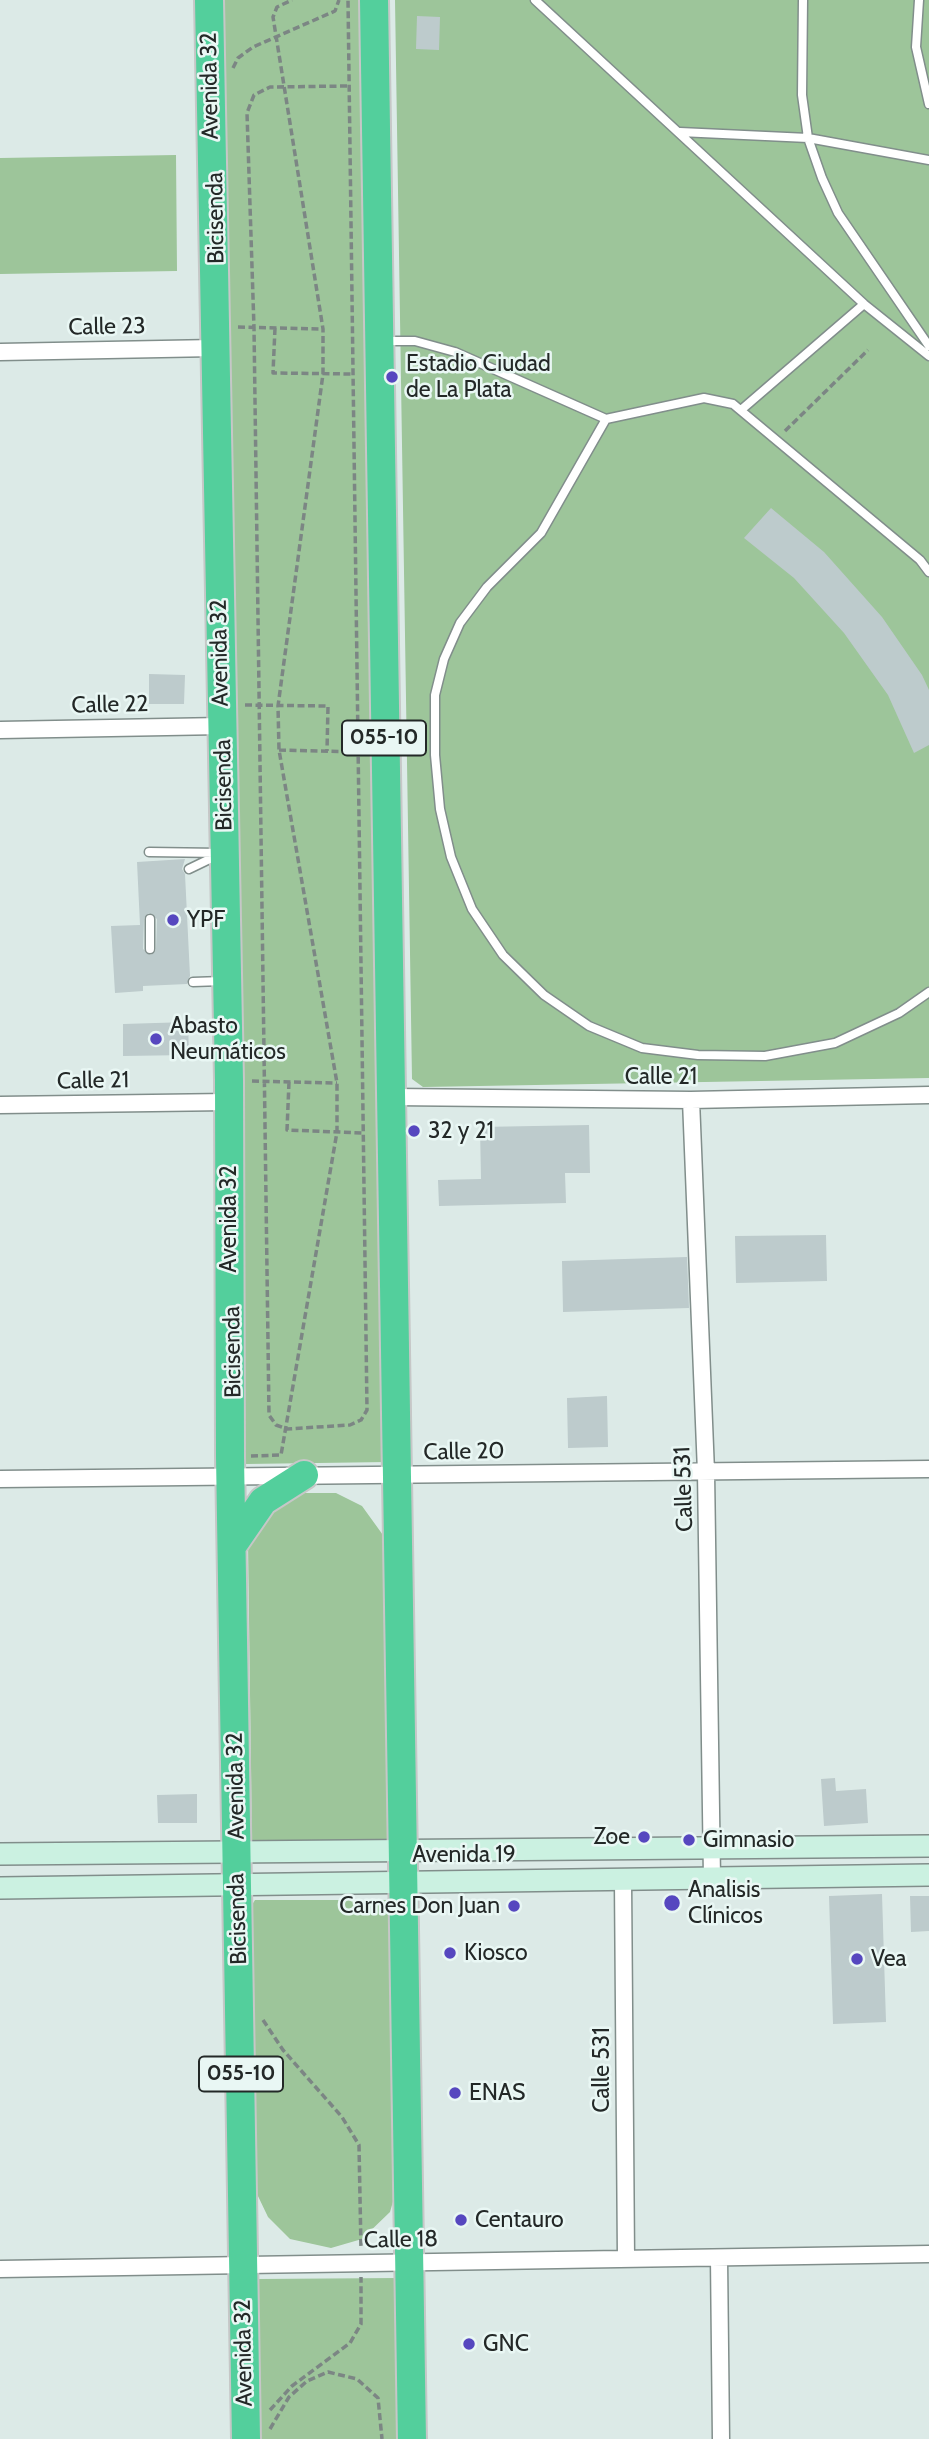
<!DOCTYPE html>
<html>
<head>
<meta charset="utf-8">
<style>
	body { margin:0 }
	canvas { display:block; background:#dceae7 }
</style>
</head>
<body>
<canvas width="929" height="2439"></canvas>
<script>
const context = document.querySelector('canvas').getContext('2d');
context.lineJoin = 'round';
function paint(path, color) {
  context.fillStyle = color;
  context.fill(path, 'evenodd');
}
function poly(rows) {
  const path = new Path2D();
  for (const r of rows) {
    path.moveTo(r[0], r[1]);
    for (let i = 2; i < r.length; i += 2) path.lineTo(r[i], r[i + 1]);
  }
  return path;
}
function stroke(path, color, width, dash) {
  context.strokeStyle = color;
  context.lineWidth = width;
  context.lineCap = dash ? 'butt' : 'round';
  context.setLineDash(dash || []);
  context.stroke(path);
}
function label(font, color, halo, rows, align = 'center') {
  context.font = font + ' Cabin,sans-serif';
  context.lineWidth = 5;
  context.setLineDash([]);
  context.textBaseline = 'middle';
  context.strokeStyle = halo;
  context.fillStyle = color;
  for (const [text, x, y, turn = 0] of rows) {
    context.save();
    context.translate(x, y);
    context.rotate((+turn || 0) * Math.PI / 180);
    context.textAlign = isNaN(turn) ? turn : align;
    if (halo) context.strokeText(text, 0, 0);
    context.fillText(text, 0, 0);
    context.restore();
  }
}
paint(poly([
	[223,0,364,0,388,1462,246,1464],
	[395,0,929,0,929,1078,423,1087,412,1079],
	[176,155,177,271,0,274,0,158],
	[294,1493,336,1493,362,1506,388,1542,391,1841,252,1844,248,1542,269,1508],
	[255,1900,393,1900,398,2184,390,2212,362,2239,331,2248,290,2239,268,2217,257,2194,250,1908],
	[399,2278,402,2439,260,2439,257,2279]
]), '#9dc59a');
paint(poly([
	[417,16,440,17,439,50,416,49],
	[771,508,824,552,882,617,922,675,929,690,929,745,914,753,888,695,844,633,794,578,744,538],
	[149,674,185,675,184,704,149,704],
	[185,859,182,869,185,874,190,976,187,984,143,986,143,991,115,993,111,926,140,925,137,862],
	[149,913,157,919,156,950,151,955,143,949,144,918],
	[188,1022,189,1055,123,1056,123,1024],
	[589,1125,590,1173,565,1173,566,1203,439,1206,438,1180,481,1179,480,1127],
	[826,1235,827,1281,736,1283,735,1236],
	[687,1257,689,1308,563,1312,562,1261],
	[607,1396,608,1447,568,1448,567,1398],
	[835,1778,836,1791,866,1789,868,1823,824,1826,821,1779],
	[197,1794,197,1823,158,1823,157,1795],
	[882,1894,886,2022,833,2024,829,1896],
	[910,1896,929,1896,929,1931,911,1932]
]), '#bdcbcc');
const lane = poly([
	[535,0,864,304,929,356],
	[803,0,802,95,808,138,822,178,838,213,929,346],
	[919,0,916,47,929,104],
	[680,132,808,138,929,160],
	[383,341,415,341,455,352,606,419,704,398,733,404,920,560,929,572],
	[741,410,864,304],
	[606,419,541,533,487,587,460,623,444,659,435,695,435,755,440,809,451,857,472,909,503,955,544,995,589,1026,642,1048,698,1055,765,1056,835,1043,899,1013,929,992],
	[149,852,221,853],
	[189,869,218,855],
	[150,919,150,949],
	[193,982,222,981]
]);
const street = poly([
	[0,352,215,348],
	[0,730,222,726],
	[393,1097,691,1100,929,1095],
	[691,1100,706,1472,712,1878],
	[0,1105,228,1102],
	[0,1479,929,1469],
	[623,1881,626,2259],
	[719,2258,721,2439],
	[0,2269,929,2254]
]);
const secondary = poly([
	[0,1854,929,1846],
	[0,1888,929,1875]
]);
const highway = poly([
	[209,0,229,1080,230,1456,246,2439],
	[374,0,412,2439],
	[232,1546,263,1501,304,1475]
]);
stroke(lane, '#818e8b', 11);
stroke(street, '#818e8b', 19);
stroke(secondary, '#818e8b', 24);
stroke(highway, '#c6c7c7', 32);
stroke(poly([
	[233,68,238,58,253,47,335,11,339,0],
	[347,86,270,87,254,95,247,113,254,328,269,1415,276,1425,287,1429,350,1425,361,1420,367,1410,348,0],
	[238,327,323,329],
	[275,328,273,373,353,374],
	[785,431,868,350],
	[245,705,328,706,327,751],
	[279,750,357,752],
	[252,1081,337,1083],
	[289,1082,287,1130,363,1133],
	[251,1456,281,1455,337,1132,337,1083,279,750,278,706,323,374,323,329,273,17,277,7,292,0],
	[263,2020,283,2050,342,2117,359,2145,361,2249],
	[270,2410,292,2386,350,2343,361,2324,361,2277],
	[270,2429,289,2397,307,2381,328,2372,357,2379,378,2398,382,2439]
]), '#7c8684', 3.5, [7, 3.5]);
stroke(lane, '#fff', 8);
stroke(street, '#fff', 16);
stroke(secondary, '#cbf1e1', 21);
stroke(highway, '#53cf9c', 28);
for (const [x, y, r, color] of [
	[392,377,7,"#5647bf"],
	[173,920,7,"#5647bf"],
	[156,1039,7,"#5647bf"],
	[414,1131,7,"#5647bf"],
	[644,1837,7,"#5647bf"],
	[689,1840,7,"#5647bf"],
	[672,1903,9,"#5647bf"],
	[514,1906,7,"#5647bf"],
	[450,1953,7,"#5647bf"],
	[857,1959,7,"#5647bf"],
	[455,2093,7,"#5647bf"],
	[461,2220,7,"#5647bf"],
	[469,2344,7,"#5647bf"]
]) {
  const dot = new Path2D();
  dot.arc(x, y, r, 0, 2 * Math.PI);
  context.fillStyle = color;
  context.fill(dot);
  stroke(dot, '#e9f7f4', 2.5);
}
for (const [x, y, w] of [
	[384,738,84],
	[241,2074,84]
]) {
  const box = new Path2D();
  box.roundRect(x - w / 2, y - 17.5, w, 35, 5);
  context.fillStyle = '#e9f7f4';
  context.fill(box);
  stroke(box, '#232827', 2);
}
label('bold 21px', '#232827', null, [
	["055-10",384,738],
	["055-10",241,2074]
]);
label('23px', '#232827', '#e9f7f4', [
	["Avenida 32",210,86,-91],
	["Bicisenda",216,218,-91],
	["Calle 23",107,327,-1],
	["Avenida 32",220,653,-91],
	["Calle 22",110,705,-1],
	["Bicisenda",224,785,-91],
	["Calle 21",661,1077],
	["Calle 21",93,1081,-1],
	["Avenida 32",229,1219,-90],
	["Bicisenda",233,1352,-91],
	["Calle 20",464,1452,-1],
	["Calle 531",684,1489,-92],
	["Avenida 32",236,1786,-91],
	["Avenida 19",464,1855],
	["Bicisenda",238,1919,-92],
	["Calle 531",602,2070,-90],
	["Calle 18",401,2240,-1],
	["Avenida 32",244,2353,-91]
]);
label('23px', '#232827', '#e9f7f4', [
	["Estadio Ciudad",406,364],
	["de La Plata",406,390],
	["YPF",187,920],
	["Abasto",170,1026],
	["Neumáticos",170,1052],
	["32 y 21",428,1131],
	["Zoe",630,1837,"right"],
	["Gimnasio",703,1840],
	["Analisis",688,1890],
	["Clínicos",688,1916],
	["Carnes Don Juan",500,1906,"right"],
	["Kiosco",464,1953],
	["Vea",871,1959],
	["ENAS",469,2093],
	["Centauro",475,2220],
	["GNC",483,2344]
], 'left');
</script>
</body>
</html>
